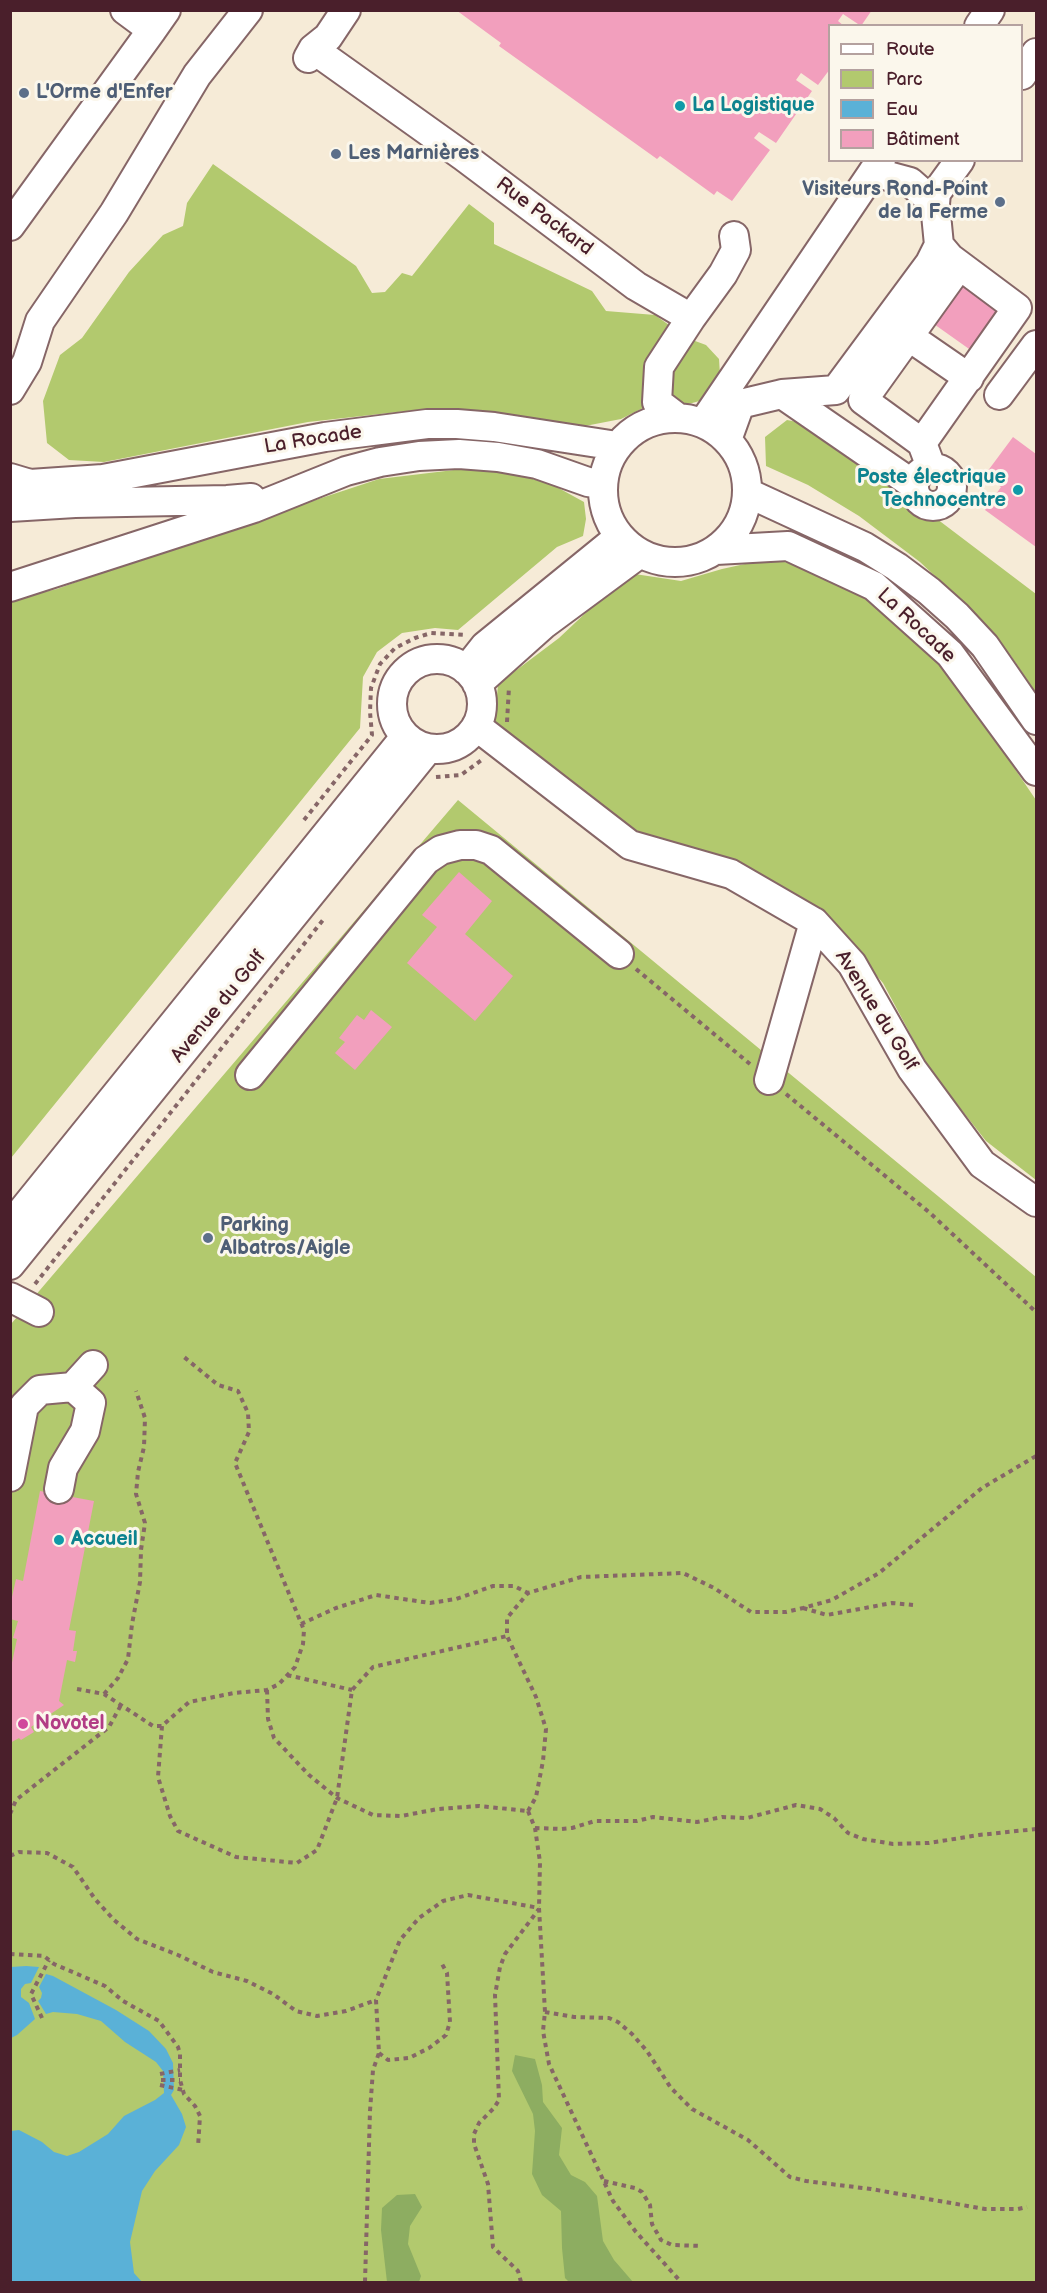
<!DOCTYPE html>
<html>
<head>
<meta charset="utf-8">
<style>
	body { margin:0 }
	#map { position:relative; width:1047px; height:2293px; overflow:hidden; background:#f6ebd7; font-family:"Balsamiq Sans",sans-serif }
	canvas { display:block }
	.frame { position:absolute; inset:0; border:12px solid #4a1f2b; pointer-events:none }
	.legend { position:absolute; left:828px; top:24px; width:195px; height:138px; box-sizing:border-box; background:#fbf7ec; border:2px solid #b4a19f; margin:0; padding:8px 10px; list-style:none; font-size:18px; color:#4a1f2b }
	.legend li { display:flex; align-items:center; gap:12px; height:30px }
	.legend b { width:30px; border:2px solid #b4a19f }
</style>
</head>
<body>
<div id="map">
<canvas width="1047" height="2293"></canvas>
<div class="frame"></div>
<ul class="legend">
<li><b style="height:8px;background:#fff"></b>Route</li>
<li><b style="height:16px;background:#b2c96e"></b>Parc</li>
<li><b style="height:16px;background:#5ab1d7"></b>Eau</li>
<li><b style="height:16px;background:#f29fbd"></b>Bâtiment</li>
</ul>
</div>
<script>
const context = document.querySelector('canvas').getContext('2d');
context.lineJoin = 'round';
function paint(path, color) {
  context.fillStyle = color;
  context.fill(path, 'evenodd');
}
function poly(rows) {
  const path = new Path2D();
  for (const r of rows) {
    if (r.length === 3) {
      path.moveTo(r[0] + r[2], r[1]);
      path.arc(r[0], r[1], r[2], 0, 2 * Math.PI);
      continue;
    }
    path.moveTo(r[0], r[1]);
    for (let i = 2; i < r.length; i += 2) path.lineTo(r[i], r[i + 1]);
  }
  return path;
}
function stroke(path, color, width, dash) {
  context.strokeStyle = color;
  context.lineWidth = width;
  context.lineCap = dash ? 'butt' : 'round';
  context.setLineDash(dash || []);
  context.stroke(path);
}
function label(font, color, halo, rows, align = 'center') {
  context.font = font + ' "Balsamiq Sans",sans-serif';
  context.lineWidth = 6;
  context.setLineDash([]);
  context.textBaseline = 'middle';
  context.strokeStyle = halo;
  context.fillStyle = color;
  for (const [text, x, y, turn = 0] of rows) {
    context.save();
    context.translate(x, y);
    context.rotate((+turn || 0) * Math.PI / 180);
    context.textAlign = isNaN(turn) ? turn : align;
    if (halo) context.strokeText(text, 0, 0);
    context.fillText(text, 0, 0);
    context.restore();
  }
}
paint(poly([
	[213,164,356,266,372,293,385,292,402,273,412,276,469,204,494,223,494,244,592,291,606,311,655,315,687,338,706,345,719,359,720,375,703,400,685,405,645,407,621,419,585,426,480,412,425,409,308,422,104,462,69,460,47,443,43,401,60,355,82,338,129,272,163,235,183,226,187,203],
	[787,420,813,425,1036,594,1036,693,1011,656,974,613,920,562,859,516,808,485,766,466,765,437],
	[499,469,553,485,584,502,586,519,583,536,557,547,458,630,435,628,402,633,377,652,363,677,360,728,11,1158,11,600,57,589,161,551,379,479,454,470],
	[779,560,825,576,876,605,949,672,1036,800,1036,1180,986,1141,928,1067,883,983,828,921,756,877,664,840,661,843,612,824,494,730,498,684,559,638,628,573,681,581,722,569,754,562],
	[458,800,1036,1277,1036,2282,11,2282,11,1324]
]), '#b2c96e');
paint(poly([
	[515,2055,535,2059,542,2085,543,2102,562,2128,559,2155,571,2175,585,2182,597,2196,603,2241,614,2260,633,2282,569,2282,565,2278,562,2248,561,2211,542,2195,532,2174,535,2131,533,2114,512,2071],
	[415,2194,422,2207,410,2226,408,2244,421,2276,419,2282,387,2282,381,2230,382,2208,397,2195]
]), '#8dad61');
paint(poly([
	[26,1966,39,1967,31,1983,25,1984,21,1989,21,1997,29,2003,35,2019,17,2035,11,2038,11,1967],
	[46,1974,53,1976,116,2010,149,2031,166,2049,173,2063,174,2090,171,2095,182,2114,186,2127,179,2145,155,2171,142,2191,130,2242,134,2273,142,2282,11,2282,11,2131,19,2130,42,2142,54,2152,67,2156,79,2152,108,2134,124,2116,155,2100,164,2093,163,2071,156,2062,125,2042,101,2021,77,2014,53,2012,46,2014,38,2001,41,1998,42,1993,39,1987]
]), '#5ab1d7');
paint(poly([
	[456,10,872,10,861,26,843,14,838,21,844,26,830,26,830,69,818,85,801,73,796,80,812,91,776,143,759,132,754,138,770,150,732,201,717,191,714,195,660,156,657,159,499,46,501,43],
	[953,279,1007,318,979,356,924,317],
	[1013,437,1036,454,1036,547,985,510,1001,487,984,476],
	[459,872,492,901,465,934,513,976,475,1021,407,963,437,927,422,915],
	[371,1010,392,1027,355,1070,335,1053,345,1042,339,1038,357,1015,364,1020],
	[40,1491,94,1501,69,1630,76,1631,73,1651,77,1651,75,1662,67,1660,59,1701,64,1705,31,1727,34,1732,21,1740,19,1738,10,1743,10,1672,17,1639,13,1638,18,1621,10,1619,10,1606,16,1579,23,1581]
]), '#f29fbd');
const minor = poly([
	[125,10,152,30,166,10],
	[979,26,990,10],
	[313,49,463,156,636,286,691,318],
	[308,58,313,49,328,37,346,10],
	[1022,75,1036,53],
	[873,172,910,182,935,204],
	[10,226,152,30],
	[908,336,969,378],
	[10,390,27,362,40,321,114,213,197,75,248,10],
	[782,394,914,485],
	[999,395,1036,345],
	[675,490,72],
	[678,418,657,402,659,367,691,318,723,274,736,250,734,236],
	[703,423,881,160],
	[727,440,740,404,782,394,836,390,930,263,939,245,935,204,936,193,960,160],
	[922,443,1017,308,950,258,939,245],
	[931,467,922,443,863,400,959,266],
	[933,487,19],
	[10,478,30,484,103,479,325,437,427,424,457,424,494,427,617,446],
	[748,493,865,547,897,567,929,591,957,616,985,646,1036,720],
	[10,507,75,503,227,500,251,498],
	[716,550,788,546,874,586,950,654,1036,771],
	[10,587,254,508,346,471,380,462,419,456,459,454,498,457,537,464,588,482,603,484],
	[437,704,45],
	[466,670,485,646,619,537],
	[477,684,543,625,639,554],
	[476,726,630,845,731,874,814,922,852,964,912,1069,982,1164,1036,1202],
	[250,1075,426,860,441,850,460,845,476,845,491,850,619,954],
	[769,1080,814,922],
	[10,1226,405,737],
	[10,1265,428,749],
	[10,1297,39,1312],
	[73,1387,93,1365],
	[10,1477,24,1406,40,1390,73,1387,91,1403,85,1431,63,1468,59,1489]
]);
stroke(minor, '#866667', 32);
stroke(poly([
	[507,722,509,687],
	[436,777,461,775,483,759],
	[304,820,372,735,370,712,371,688,380,664,395,648,415,638,431,633,466,635],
	[636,969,750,1064],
	[786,1094,930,1213,1036,1312],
	[35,1284,323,920],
	[803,1608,827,1615,892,1603,913,1605],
	[301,1624,336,1608,376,1595,430,1603,456,1599,493,1586,514,1586,528,1593],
	[287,1675,352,1690],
	[77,1689,104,1694,153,1726,162,1726,189,1702,234,1693,267,1690,279,1684,295,1667,303,1644,304,1630,235,1463,249,1432,248,1413,238,1391,218,1385,184,1357],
	[267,1690,268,1719,274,1738,309,1775,337,1798,373,1815,401,1816,438,1809,479,1806,528,1811],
	[104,1694,118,1678,128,1659,132,1624,140,1582,141,1550,145,1523,136,1494,138,1472,144,1447,145,1418,136,1391],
	[162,1726,158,1777,170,1816,178,1831,236,1857,297,1863,317,1850,337,1798,352,1690,373,1667,507,1636],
	[528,1811,536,1797,543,1761,546,1729,536,1697,507,1636,507,1618,528,1593,581,1577,683,1573,714,1588,751,1612,786,1612,803,1608,832,1600,879,1573,982,1488,1036,1456],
	[528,1811,535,1828,540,1862,539,1908,545,2012,543,2031,549,2064,613,2201,636,2232,681,2282],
	[10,1814,16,1800,109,1727,121,1705],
	[535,1828,561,1829,572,1828,595,1821,637,1821,653,1817,697,1822,722,1817,747,1818,796,1805,820,1809,834,1818,848,1833,863,1839,893,1844,929,1843,979,1835,1036,1829],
	[10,1856,19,1852,47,1853,73,1867,95,1899,114,1920,137,1939,178,1955,213,1972,247,1981,273,1994,296,2011,317,2016,346,2011,376,2000],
	[10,1954,44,1956,54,1964,105,1986,123,2001,159,2021,178,2047,180,2054,180,2080,184,2094,195,2106,200,2116,198,2147],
	[545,2012,574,2017,609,2018,618,2022,632,2034,647,2051,671,2088,692,2109,748,2140,790,2177,806,2181,871,2189,985,2209,1018,2209,1027,2207],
	[42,2018,31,1994,49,1960],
	[379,2053,388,2060,409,2058,429,2048,446,2035,450,2022,447,1973,442,1964],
	[160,2074,180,2070],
	[161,2080,180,2080],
	[160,2085,183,2090],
	[604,2181,635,2188,642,2192,650,2205,652,2224,661,2240,672,2245,702,2246],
	[365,2282,370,2111,373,2070,379,2053,376,2000,400,1940,419,1918,443,1901,468,1895,539,1908],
	[521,2282,518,2271,493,2247,488,2184,474,2144,474,2134,479,2123,494,2108,499,2100,495,1995,500,1967,505,1954,539,1909]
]), '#866667', 4, [4.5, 4.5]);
stroke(minor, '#fff', 28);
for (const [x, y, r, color] of [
	[24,93,6,"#5c6f8a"],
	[680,106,6,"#0f9aa8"],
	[336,154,6,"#5c6f8a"],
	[1000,202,6,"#5c6f8a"],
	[1018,490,6,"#0f9aa8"],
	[208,1238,6,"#5c6f8a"],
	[59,1540,6,"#0f9aa8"],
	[23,1724,6,"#d1479c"]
]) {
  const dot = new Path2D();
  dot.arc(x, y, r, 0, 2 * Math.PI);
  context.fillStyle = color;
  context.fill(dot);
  stroke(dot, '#fbf7ec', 2);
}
label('bold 20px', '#4e5e75', '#fbf7ec', [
	["L'Orme d'Enfer",36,93],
	["Les Marnières",348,154],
	["Visiteurs Rond-Point",988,190,"right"],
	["de la Ferme",988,213,"right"],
	["Parking",220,1226],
	["Albatros/Aigle",220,1249]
], 'left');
label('bold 20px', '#0d838f', '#fbf7ec', [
	["La Logistique",692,106],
	["Poste électrique",1006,478,"right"],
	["Technocentre",1006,501,"right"],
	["Accueil",71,1540]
], 'left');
label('20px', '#4a1f2b', '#fbf7ec', [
	["Rue Packard",544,217,37],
	["La Rocade",313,440,-9],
	["La Rocade",916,626,43],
	["Avenue du Golf",219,1007,-51],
	["Avenue du Golf",876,1011,58]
]);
label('bold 20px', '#b23c85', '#fbf7ec', [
	["Novotel",35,1724]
], 'left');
</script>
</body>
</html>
